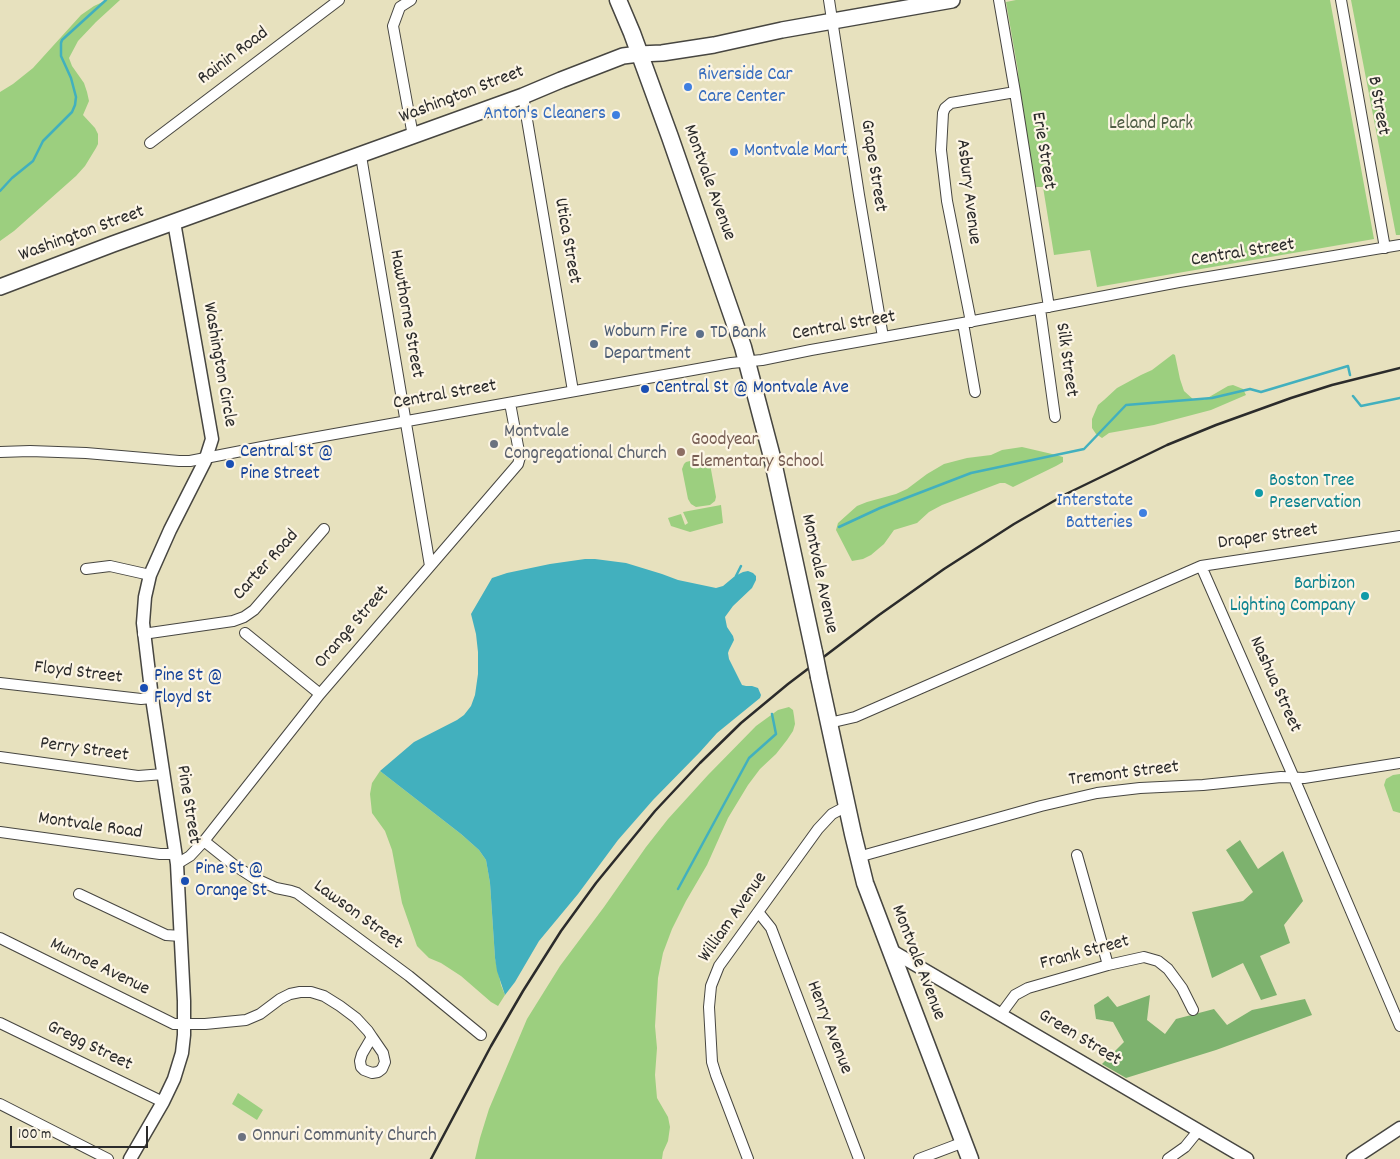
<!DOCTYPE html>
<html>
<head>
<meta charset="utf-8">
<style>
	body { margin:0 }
	#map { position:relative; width:1400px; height:1159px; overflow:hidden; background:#e7e1be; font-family:Dekko,sans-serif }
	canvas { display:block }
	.scale { position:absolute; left:10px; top:1126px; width:138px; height:22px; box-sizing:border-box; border:2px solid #2b2b2b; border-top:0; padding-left:6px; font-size:15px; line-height:18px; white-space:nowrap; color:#2b2b2b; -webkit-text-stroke:4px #fcf5e5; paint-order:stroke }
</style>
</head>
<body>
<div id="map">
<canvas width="1400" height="1159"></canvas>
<div class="scale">100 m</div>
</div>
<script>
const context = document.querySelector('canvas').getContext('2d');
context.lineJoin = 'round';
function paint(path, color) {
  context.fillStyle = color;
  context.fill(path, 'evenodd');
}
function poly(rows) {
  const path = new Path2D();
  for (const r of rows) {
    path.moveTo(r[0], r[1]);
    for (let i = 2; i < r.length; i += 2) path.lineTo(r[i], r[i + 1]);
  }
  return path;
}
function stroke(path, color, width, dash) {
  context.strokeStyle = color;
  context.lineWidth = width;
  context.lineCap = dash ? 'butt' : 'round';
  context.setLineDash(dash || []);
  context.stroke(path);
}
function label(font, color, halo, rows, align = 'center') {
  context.font = font + ' Dekko,sans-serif';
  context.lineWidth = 4.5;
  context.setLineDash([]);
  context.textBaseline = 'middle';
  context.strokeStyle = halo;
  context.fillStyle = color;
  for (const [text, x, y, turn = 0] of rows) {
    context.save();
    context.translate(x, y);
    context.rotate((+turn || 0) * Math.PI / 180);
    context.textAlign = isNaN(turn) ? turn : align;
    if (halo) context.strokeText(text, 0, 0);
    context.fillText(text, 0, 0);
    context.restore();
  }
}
paint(poly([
	[107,0,120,0,96,22,78,41,69,58,72,66,84,83,87,92,89,101,83,115,95,128,98,134,98,144,96,148,85,166,76,176,14,231,0,241,0,92,13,84,33,68,81,15,94,6],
	[1016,0,1330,0,1374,239,1097,287,1090,250,1054,255,1043,187,1036,187,1020,104,1018,71,1006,2],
	[1351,0,1400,0,1400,235,1396,235],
	[1173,354,1175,355,1180,379,1184,391,1194,400,1204,400,1228,386,1233,385,1243,389,1246,395,1211,410,1154,425,1109,433,1102,438,1096,434,1092,428,1092,419,1098,405,1104,400,1117,388,1141,375,1152,370],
	[1022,447,1052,454,1063,457,1063,462,1056,466,1013,487,1005,483,1000,483,942,505,929,512,917,523,894,530,884,544,871,555,863,559,852,561,836,530,838,523,857,506,867,502,896,494,907,489,927,474,944,464,967,458,991,455,1002,450],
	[702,458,707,460,710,464,716,497,715,501,710,505,696,507,691,504,688,499,682,469,684,464,686,462],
	[721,505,723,523,690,532,671,526,668,518,681,514,685,525,688,523,683,512],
	[789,707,793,710,794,716,795,724,793,731,787,740,776,754,760,769,748,785,728,818,707,865,686,901,672,929,663,953,658,978,655,1026,657,1048,655,1075,657,1098,668,1117,670,1127,668,1141,663,1152,662,1159,475,1159,480,1138,489,1109,527,1019,560,966,604,907,646,847,668,819,708,775,756,726,778,710],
	[380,771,461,834,479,850,486,860,490,883,495,958,501,985,505,995,498,1006,491,1002,461,976,441,963,429,958,417,946,402,903,392,850,385,831,372,813,370,794,372,783],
	[1400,774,1400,813,1393,811,1384,785,1386,779,1393,775],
	[238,1093,263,1110,257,1120,232,1104]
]), '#9ccf7f');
paint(poly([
	[1240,840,1258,869,1283,851,1303,901,1284,925,1290,943,1260,956,1277,995,1261,1000,1243,963,1212,978,1192,912,1243,901,1253,892,1226,850],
	[1150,995,1147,1020,1165,1034,1176,1019,1214,1009,1227,1025,1252,1010,1305,999,1312,1015,1216,1050,1126,1078,1102,1064,1124,1042,1113,1022,1096,1019,1094,1005,1108,996,1117,1007]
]), '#7db26e');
paint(poly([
	[585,559,595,559,626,563,662,574,678,580,716,588,723,586,735,576,743,572,748,571,753,573,756,576,756,580,752,588,733,606,725,617,727,627,733,636,734,640,729,650,728,653,729,659,742,685,746,686,752,686,758,688,761,695,760,698,717,733,700,752,653,800,618,840,578,894,539,941,515,982,505,995,497,971,495,958,490,883,486,860,479,850,461,834,380,771,414,742,457,720,464,715,471,706,475,695,478,674,478,652,476,634,471,614,492,578,507,573,550,564]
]), '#42b0be');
stroke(poly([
	[0,191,12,178,33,161,43,141,72,112,75,105,76,97,71,78,61,56,61,43,62,40,106,0],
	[1353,396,1361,406,1400,398],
	[839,527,880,508,971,473,1084,449,1126,405,1212,398,1250,389,1261,392,1348,366,1350,375],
	[736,576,741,566],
	[678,889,749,758,776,734,772,714]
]), '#42b0be', 2.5);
const minor = poly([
	[411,0,400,7,393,26,413,136],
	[829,0,859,195,883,337],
	[999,0,1015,92,1049,307],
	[1341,0,1385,248],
	[523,96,573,391],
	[150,143,339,0],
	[361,156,430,566],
	[1040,309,1055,417],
	[971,322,947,201,941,150,943,113,945,108,951,103,1015,92],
	[963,323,975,392],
	[0,452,30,451,86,453,179,461,190,461,262,447,687,371,731,363,762,360,811,350,963,323,1179,282,1400,245],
	[1201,566,1400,536],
	[86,569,110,566,150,575],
	[245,633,320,694],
	[143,634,233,621,244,617,254,610,324,529],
	[0,683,141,699,152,698],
	[829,723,855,717,1201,566,1294,778,1400,1026],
	[0,757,138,776,164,774],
	[0,832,160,854,176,854],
	[204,841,234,865,254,878,276,888,291,891,297,893,409,976,481,1035],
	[1077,855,1108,965],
	[858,857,1041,806,1097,793,1140,788,1203,785,1281,777,1304,778,1400,763],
	[177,864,190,856,204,841,320,694,518,464,520,457,510,403],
	[79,894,166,935,181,936],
	[759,913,771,928,859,1159],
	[0,938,174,1024,205,1024,246,1020,260,1014,280,999,290,994,300,992,311,992,324,996,340,1006,356,1018,368,1031,372,1037,362,1054,360,1061,361,1067,364,1070,372,1073,378,1072,382,1069,385,1062,383,1053,372,1037],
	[1001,1014,1015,995,1028,988,1108,965,1144,957,1158,961,1168,969,1182,988,1193,1010],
	[0,1023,163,1102],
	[0,1104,108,1159],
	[748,1159,716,1075,712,1062,709,1007,711,986,719,966,818,829,832,814,847,806],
	[919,1159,964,1142],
	[1168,1159,1185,1147,1198,1131]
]);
const tertiary = poly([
	[892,951,1247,1159],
	[130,1159,163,1102,174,1079,182,1053,184,1035,184,1001,177,864,152,698,143,623,145,597,150,575,170,530,205,461,212,439,174,222],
	[1353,1159,1400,1128]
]);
const secondary = poly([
	[0,287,113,244,523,96,561,80,623,56,639,54,662,53,714,45,782,30,952,0]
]);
const primary = poly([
	[618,0,632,33,670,137,743,347,772,457,814,652],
	[819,677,853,834,865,883,970,1159]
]);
stroke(minor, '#474641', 12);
stroke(tertiary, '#474641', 15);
stroke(secondary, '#474641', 18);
stroke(primary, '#474641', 19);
stroke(minor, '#fff', 10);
stroke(tertiary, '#fff', 12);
stroke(secondary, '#fff', 15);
stroke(primary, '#fff', 16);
stroke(poly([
	[431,1159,491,1046,523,991,561,931,596,883,655,811,700,763,741,723,788,684,879,615,944,569,1014,524,1066,494,1167,445,1216,425,1291,398,1332,385,1400,368]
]), '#2b2b2b', 2.5);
const primaryBridge = poly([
	[814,652,819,677]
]);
stroke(primaryBridge, '#474641', 19, []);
stroke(primaryBridge, '#fff', 16);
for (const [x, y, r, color] of [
	[688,87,5,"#3f7fe0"],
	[616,115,5,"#3f7fe0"],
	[734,152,5,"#3f7fe0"],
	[700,334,5,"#5c6f8a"],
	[594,344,5,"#5c6f8a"],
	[645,389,5,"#1a4fb4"],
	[494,444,5,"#6b7280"],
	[681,452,5,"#8d6e63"],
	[230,464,5,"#1a4fb4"],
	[1259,493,5,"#0f9aa8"],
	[1143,513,5,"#3f7fe0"],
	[1365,596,5,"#0f9aa8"],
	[144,688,5,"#1a4fb4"],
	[185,881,5,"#1a4fb4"],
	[242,1137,5,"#6b7280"]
]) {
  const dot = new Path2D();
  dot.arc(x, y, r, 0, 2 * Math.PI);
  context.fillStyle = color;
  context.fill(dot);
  stroke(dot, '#fcf5e5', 2);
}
label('19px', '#2b2b2b', '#fcf5e5', [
	["Rainin Road",234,57,-37],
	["Washington Street",462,96,-21],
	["B Street",1377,106,80],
	["Erie Street",1042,151,81],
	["Grape Street",872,166,81],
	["Montvale Avenue",708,183,70],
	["Asbury Avenue",967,192,83],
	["Washington Street",82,235,-20],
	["Utica Street",566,241,80],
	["Central Street",1243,254,-9],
	["Hawthorne Street",405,314,80],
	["Central Street",844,327,-10],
	["Silk Street",1065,360,82],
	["Washington Circle",218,365,80],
	["Central Street",445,396,-10],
	["Draper Street",1268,538,-8],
	["Carter Road",267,566,-48],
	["Montvale Avenue",818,574,78],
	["Orange Street",353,628,-49],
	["Floyd Street",78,674,7],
	["Nashua Street",1274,685,66],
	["Perry Street",84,751,8],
	["Tremont Street",1124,775,-7],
	["Pine Street",187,805,81],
	["Montvale Road",90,827,8],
	["Lawson Street",357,916,36],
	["William Avenue",734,918,-55],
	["Frank Street",1085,954,-15],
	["Montvale Avenue",917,963,69],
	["Munroe Avenue",99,968,26],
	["Henry Avenue",828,1028,69],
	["Green Street",1079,1039,31],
	["Gregg Street",89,1047,26]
]);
label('19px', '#366cbe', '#fcf5e5', [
	["Riverside Car",698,76],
	["Care Center",698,98],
	["Anton's Cleaners",606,115,"right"],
	["Montvale Mart",744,152],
	["Interstate",1133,502,"right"],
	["Batteries",1133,524,"right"]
], 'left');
label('19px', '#4d5c44', '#fcf5e5', [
	["Leland Park",1151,125]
]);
label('19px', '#4e5e75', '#fcf5e5', [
	["Woburn Fire",604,333],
	["Department",604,355],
	["TD Bank",710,334]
], 'left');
label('19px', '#164399', '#fcf5e5', [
	["Central St @ Montvale Ave",655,389],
	["Central St @",240,453],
	["Pine Street",240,475],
	["Pine St @",154,677],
	["Floyd St",154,699],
	["Pine St @",195,870],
	["Orange St",195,892]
], 'left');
label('19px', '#5b616d', '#fcf5e5', [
	["Montvale",504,433],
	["Congregational Church",504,455],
	["Onnuri Community Church",252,1137]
], 'left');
label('19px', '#785e54', '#fcf5e5', [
	["Goodyear",691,441],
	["Elementary School",691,463]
], 'left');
label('19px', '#0d838f', '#fcf5e5', [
	["Boston Tree",1269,482],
	["Preservation",1269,504],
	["Barbizon",1355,585,"right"],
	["Lighting Company",1355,607,"right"]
], 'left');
</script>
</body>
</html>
